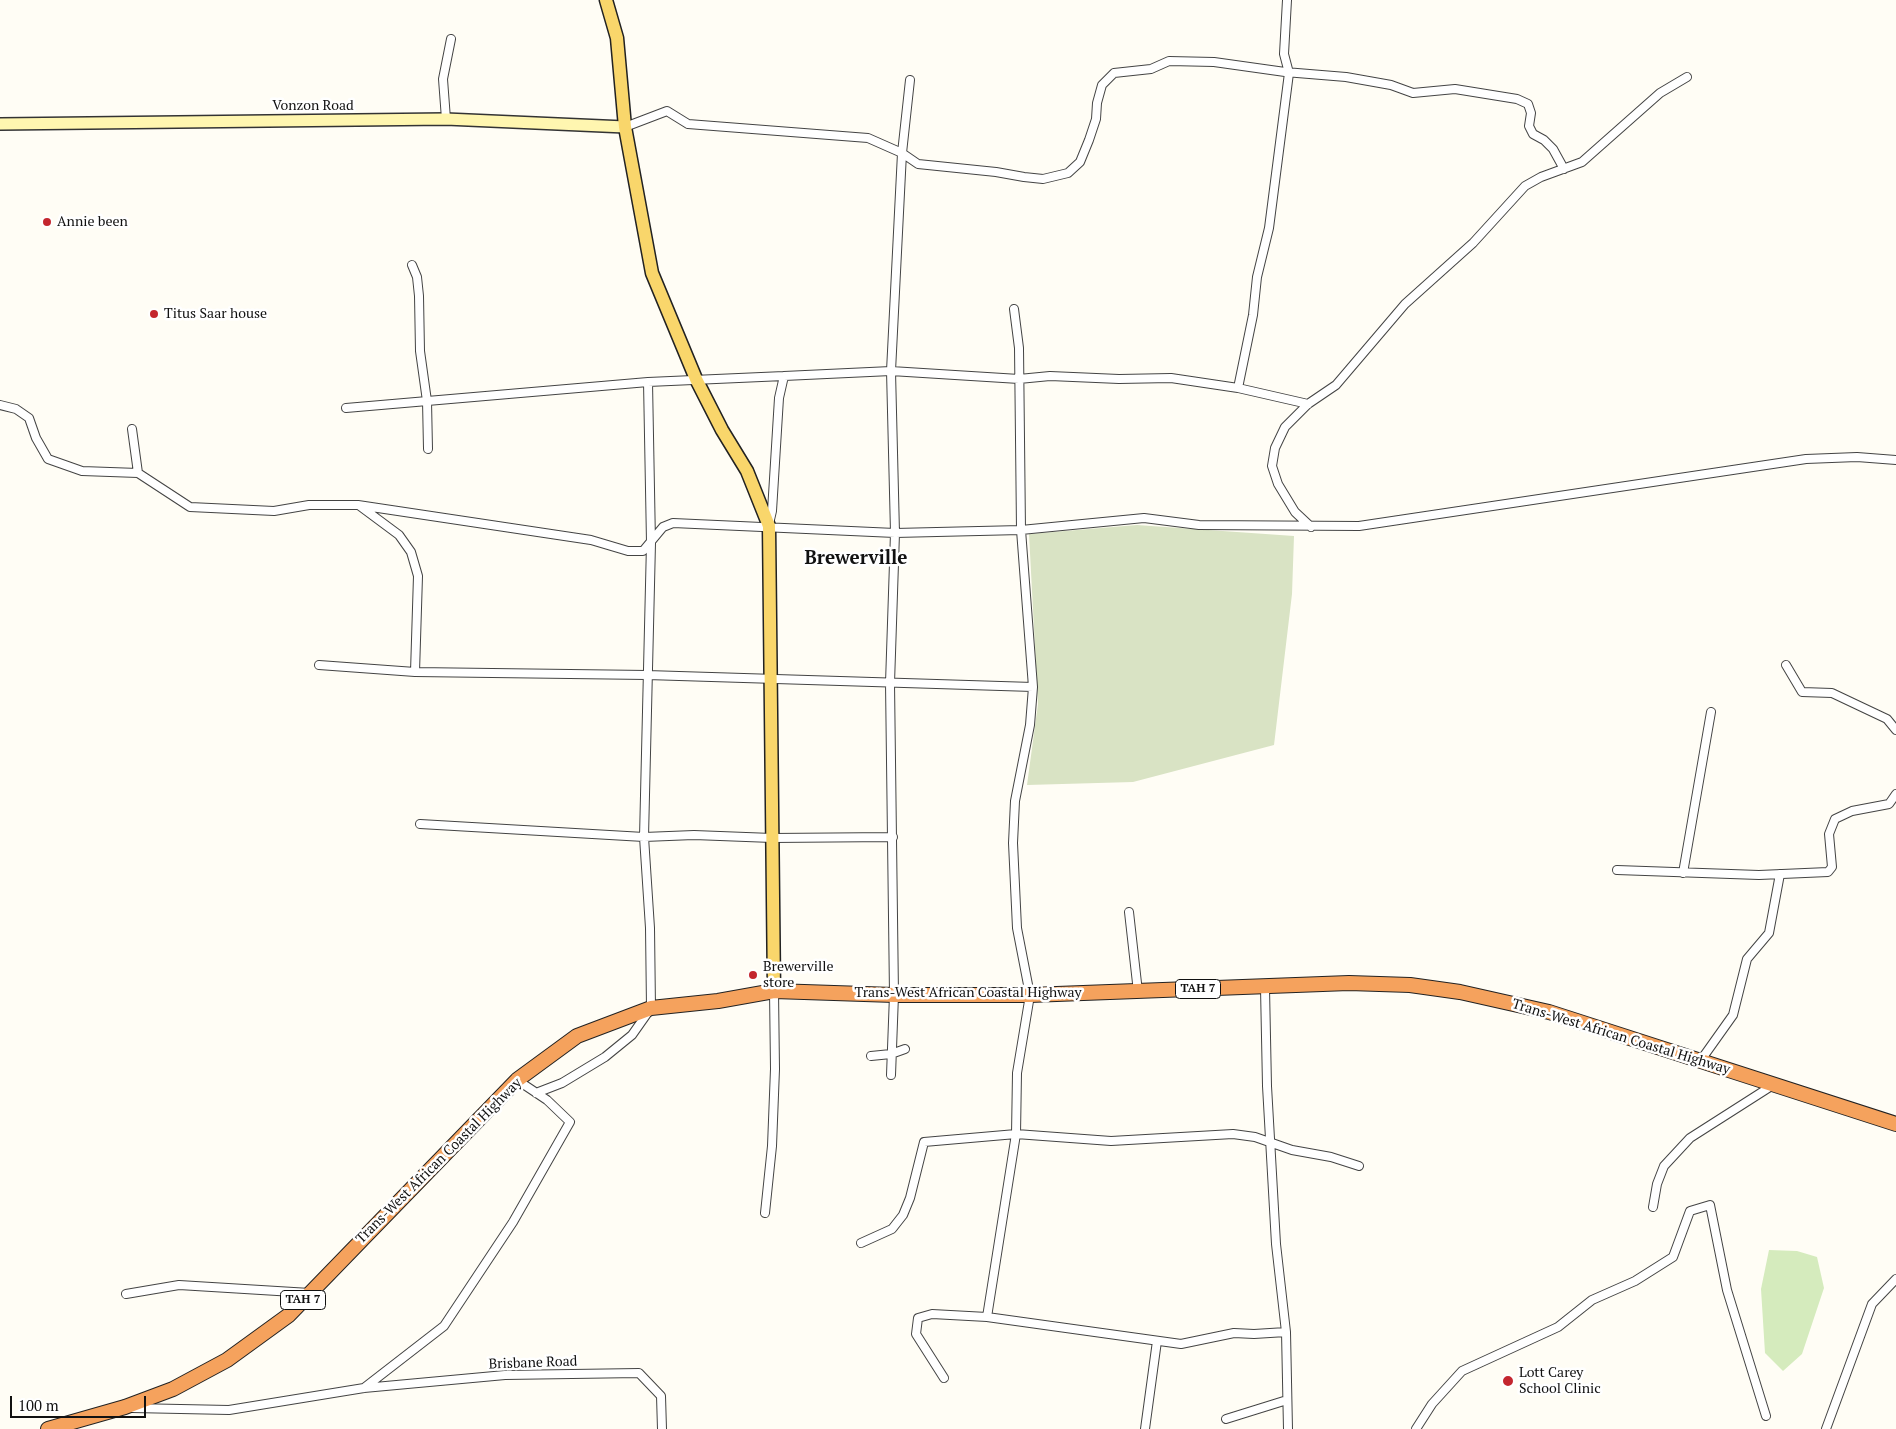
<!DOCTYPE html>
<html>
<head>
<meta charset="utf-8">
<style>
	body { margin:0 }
	#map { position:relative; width:1896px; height:1429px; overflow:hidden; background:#fffdf5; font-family:"PT Serif",serif }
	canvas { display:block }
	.scale { position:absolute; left:10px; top:1396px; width:136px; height:22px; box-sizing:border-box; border:2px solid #111; border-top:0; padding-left:6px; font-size:15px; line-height:18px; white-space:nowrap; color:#111; -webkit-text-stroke:4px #fff; paint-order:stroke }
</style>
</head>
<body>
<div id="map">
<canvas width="1896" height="1429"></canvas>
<div class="scale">100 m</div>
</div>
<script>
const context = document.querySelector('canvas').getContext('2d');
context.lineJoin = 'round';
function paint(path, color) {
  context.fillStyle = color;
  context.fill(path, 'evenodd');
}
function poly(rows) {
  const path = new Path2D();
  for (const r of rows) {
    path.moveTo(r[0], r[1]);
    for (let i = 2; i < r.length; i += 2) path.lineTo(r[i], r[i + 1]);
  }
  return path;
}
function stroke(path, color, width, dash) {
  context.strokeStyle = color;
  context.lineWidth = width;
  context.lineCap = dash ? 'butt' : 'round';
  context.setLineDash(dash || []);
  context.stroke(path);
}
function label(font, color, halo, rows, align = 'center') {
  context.font = font + ' "PT Serif",serif';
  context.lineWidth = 5;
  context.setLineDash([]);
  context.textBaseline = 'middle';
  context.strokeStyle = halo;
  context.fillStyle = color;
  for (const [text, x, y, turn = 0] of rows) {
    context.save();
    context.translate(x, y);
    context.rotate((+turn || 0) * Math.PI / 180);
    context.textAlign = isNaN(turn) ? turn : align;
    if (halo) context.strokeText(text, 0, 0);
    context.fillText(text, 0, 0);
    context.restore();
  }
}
paint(poly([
	[1769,1250,1797,1251,1817,1257,1824,1288,1802,1354,1783,1371,1765,1353,1761,1289]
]), '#d5ebbd');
paint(poly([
	[1137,525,1294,536,1292,594,1274,745,1133,782,1027,785,1038,704,1029,534]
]), '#d9e3c4');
const street = poly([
	[446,119,443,79,451,39],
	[625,127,667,111,688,124,868,138,902,153,910,80],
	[902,153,918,164,996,172,1024,177,1043,179,1068,173,1080,162,1089,140,1096,119,1097,103,1102,85,1114,73,1151,69,1169,61,1214,62,1285,72,1346,77,1391,85,1413,93,1455,89,1517,99,1528,104,1531,113,1529,126,1533,134,1544,140,1553,149,1564,169],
	[412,265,417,277,419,296,420,351,427,401,428,449],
	[1238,388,1253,315,1257,277,1269,228,1289,73,1284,54,1287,0],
	[0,405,16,409,29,418,36,438,48,459,82,471,138,473,190,507,274,511,309,505,358,505,591,540,628,551,643,551,663,527,673,523,895,533,1021,530,1144,518,1199,525,1359,526,1806,459,1857,457,1896,460],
	[346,408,648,382],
	[132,429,138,473],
	[360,506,399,535,411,552,418,576,415,672],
	[769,524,772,511,779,398,784,376,891,371,1019,379,1050,376,1119,379,1171,378,1238,388,1308,404],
	[1311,527,1295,512,1278,484,1272,466,1275,448,1285,427,1308,404,1336,385,1405,304,1473,243,1525,186,1541,177,1582,162,1660,93,1687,77],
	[319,665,415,672,647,675,1033,687],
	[1786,665,1802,692,1832,693,1887,719,1896,730],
	[420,824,644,837,694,835,772,838,893,837],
	[1617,870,1759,875,1828,872,1832,867,1829,834,1835,819,1852,811,1889,804,1896,794],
	[1683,873,1711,712],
	[1129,912,1138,992],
	[1265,988,1267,1086,1276,1244,1286,1332,1288,1429],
	[871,1056,891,1054,905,1049],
	[1701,1060,1733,1015,1747,959,1769,933,1780,874],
	[891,1075,894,995,890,683,895,533,891,371,902,153],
	[536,1093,562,1083,605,1057,632,1035,651,1008,650,928,644,837,651,543,648,382,784,376],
	[1653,1207,1657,1184,1664,1166,1690,1138,1773,1085],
	[765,1213,772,1146,775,1069,774,991],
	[861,1243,892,1229,903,1215,910,1198,924,1142,1016,1134,1111,1141,1233,1134,1255,1137,1292,1150,1331,1157,1359,1166],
	[126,1294,179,1285,310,1293],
	[987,1317,1016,1134,1017,1073,1030,995,1017,928,1013,843,1015,801,1030,725,1033,687,1021,530,1019,348,1014,309],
	[944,1378,916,1334,918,1318,932,1314,987,1317,1181,1344,1234,1333,1254,1334,1286,1332],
	[364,1388,444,1326,513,1222,570,1122,547,1100,517,1080],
	[132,1408,229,1410,364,1388,505,1375,639,1373,661,1396,662,1429],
	[1226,1419,1287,1400],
	[1145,1429,1157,1341],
	[1416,1429,1432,1404,1462,1371,1558,1327,1592,1300,1635,1281,1673,1257,1690,1211,1710,1205,1727,1290,1766,1416],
	[1826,1429,1872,1304,1896,1279]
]);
const secondary = poly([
	[0,124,446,119,625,127]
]);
const primary = poly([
	[606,0,617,38,625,127,652,273,696,379,722,430,747,471,769,526,774,991]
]);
const highway = poly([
	[48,1429,125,1407,173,1389,227,1360,289,1315,517,1080,577,1036,651,1008,718,1001,774,991,894,995,1030,995,1349,983,1410,985,1460,992,1549,1012,1896,1124]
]);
stroke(street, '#444', 10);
stroke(secondary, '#333', 14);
stroke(primary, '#222', 15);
stroke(highway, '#222', 16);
stroke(street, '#fff', 8);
stroke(secondary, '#fff6b0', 11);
stroke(primary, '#f9d66b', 12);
stroke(highway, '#f5a25d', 14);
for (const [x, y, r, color] of [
	[47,222,5,"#c4262e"],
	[154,314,5,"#c4262e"],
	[753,975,5,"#c4262e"],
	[1508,1381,6,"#c4262e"]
]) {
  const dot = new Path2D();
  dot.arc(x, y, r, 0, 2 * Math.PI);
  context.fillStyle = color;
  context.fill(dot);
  stroke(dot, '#fff', 2);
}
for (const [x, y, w] of [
	[1198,989,45],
	[303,1300,45]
]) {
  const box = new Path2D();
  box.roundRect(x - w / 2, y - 9.5, w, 19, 4);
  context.fillStyle = '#fff';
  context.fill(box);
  stroke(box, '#111', 1);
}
label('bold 12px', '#111', null, [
	["TAH 7",1198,989],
	["TAH 7",303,1300]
]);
label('14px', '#111', '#fff', [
	["Vonzon Road",313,106],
	["Trans-West African Coastal Highway",968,993],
	["Trans-West African Coastal Highway",1621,1037,17],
	["Trans-West African Coastal Highway",439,1161,-45],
	["Brisbane Road",533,1363,-2]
]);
label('14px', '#111', '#fff', [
	["Annie been",57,222],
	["Titus Saar house",164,314],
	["Brewerville",763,967],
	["store",763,983],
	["Lott Carey",1519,1373],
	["School Clinic",1519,1389]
], 'left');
label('bold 19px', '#111', '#fff', [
	["Brewerville",856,559]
]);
</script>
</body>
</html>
